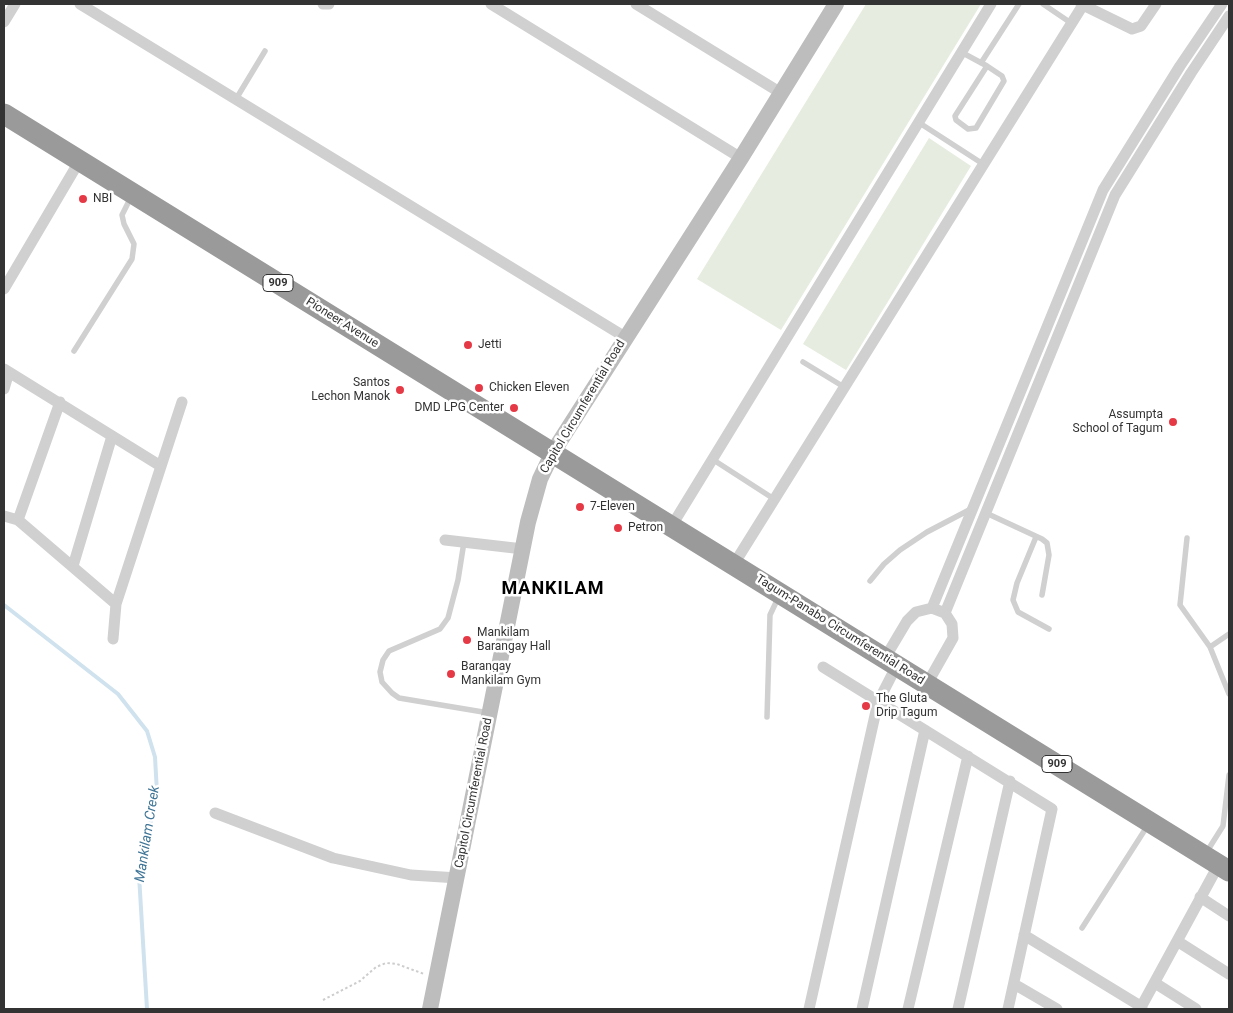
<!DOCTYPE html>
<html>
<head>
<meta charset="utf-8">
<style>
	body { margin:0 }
	#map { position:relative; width:1233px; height:1013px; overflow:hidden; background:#fff; font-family:Roboto,sans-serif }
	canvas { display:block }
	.frame { position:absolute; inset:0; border:5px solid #333; pointer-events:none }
</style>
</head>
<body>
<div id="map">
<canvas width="1233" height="1013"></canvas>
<div class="frame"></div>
</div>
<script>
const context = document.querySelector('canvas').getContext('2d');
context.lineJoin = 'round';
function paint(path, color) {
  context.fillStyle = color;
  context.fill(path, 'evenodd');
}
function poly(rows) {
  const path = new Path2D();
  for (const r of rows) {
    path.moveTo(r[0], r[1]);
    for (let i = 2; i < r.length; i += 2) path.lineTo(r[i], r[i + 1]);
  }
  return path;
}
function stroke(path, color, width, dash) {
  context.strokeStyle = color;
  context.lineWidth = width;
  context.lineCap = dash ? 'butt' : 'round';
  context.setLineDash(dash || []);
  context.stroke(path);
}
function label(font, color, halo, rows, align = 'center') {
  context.font = font + ' Roboto,sans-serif';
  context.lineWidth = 5;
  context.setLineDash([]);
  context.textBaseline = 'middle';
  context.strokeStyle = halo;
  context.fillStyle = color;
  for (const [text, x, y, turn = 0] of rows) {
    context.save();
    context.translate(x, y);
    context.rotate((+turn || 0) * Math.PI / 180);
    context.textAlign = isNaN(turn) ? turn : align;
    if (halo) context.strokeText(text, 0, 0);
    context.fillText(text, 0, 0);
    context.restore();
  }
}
paint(poly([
	[866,4,981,4,781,330,697,279],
	[929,138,971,166,846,370,803,344]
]), '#e6ecdf');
stroke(poly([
	[4,605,118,694,147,731,155,757,157,793,139,875,147,1009]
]), '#cfe2ee', 4);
stroke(poly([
	[323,1000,360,981,376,967,386,963,397,964,424,974]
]), '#cdcdcd', 2, [2.5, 2.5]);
stroke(poly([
	[1043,4,1071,23],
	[961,52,987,66,1002,76,1004,81,976,128,968,129,956,120,955,116,987,66],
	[981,63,1019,4],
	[236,99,265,51],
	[918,122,983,164],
	[74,351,132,259,134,244,124,224,122,215,131,197],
	[803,362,844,387],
	[712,459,774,499],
	[986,513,1042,539,1047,543,1049,555,1042,595],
	[1036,537,1017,583,1013,600,1018,612,1049,629],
	[1187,538,1180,605,1210,647,1229,694],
	[464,542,458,580,448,618,440,629,389,651,383,660,380,672,382,682,392,693,399,698,489,713],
	[870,581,884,564,900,550,927,532,971,509],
	[1210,647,1229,634],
	[767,717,770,615,779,596],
	[1206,853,1223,826,1229,775],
	[1082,928,1148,825]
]), '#d0d0d0', 5.5);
stroke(poly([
	[80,4,625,337],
	[323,4,329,4],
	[491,4,741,158],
	[636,4,781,93],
	[1081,4,1132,29,1141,26,1156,4],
	[4,22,15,4],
	[4,289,80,160],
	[4,369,159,465],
	[4,389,9,372],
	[4,516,18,520,116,604],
	[18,520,60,402],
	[671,527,991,4],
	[445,540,523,549],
	[734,564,1083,5],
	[73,566,112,436],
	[932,608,1103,190,1180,66,1222,4],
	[945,613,1115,195,1191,73,1229,16],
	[113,639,116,604,182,402],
	[885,658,907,621,916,612,932,608,945,613,952,624,953,638,927,684],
	[823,667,1052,809,1008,1009],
	[215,813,333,858,411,875,458,878],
	[1200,897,1229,916],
	[1024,935,1142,1007],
	[1177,941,1229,974],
	[1155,983,1196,1009],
	[1014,984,1057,1009],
	[809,1009,878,702,897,665],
	[862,1009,925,730],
	[908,1009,968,756],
	[958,1009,1010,781],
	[1140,1009,1219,864]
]), '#d0d0d0', 11);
stroke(poly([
	[430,1009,528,522,540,479,553,452,741,158,836,4]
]), '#bdbdbd', 16);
stroke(poly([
	[4,114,1229,871]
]), '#9a9a9a', 21);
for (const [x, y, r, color] of [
	[83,199,5,"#e63946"],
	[468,345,5,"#e63946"],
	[479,388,5,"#e63946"],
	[400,390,5,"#e63946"],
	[514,408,5,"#e63946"],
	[1173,422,5,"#e63946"],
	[580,507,5,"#e63946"],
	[618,528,5,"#e63946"],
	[467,640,5,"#e63946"],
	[451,674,5,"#e63946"],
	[866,706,5,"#e63946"]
]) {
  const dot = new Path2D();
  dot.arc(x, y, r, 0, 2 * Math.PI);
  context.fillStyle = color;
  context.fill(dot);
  stroke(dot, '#fff', 2);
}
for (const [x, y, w] of [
	[278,283,30],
	[1057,764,30]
]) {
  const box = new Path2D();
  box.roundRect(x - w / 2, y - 8.5, w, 17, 4);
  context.fillStyle = '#fff';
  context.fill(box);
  stroke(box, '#333', 1);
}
label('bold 11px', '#333', null, [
	["909",278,283],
	["909",1057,764]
]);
label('12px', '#333', '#fff', [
	["NBI",93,199],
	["Jetti",478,345],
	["Santos",390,383,"right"],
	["Lechon Manok",390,397,"right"],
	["Chicken Eleven",489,388],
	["DMD LPG Center",504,408,"right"],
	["Assumpta",1163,415,"right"],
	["School of Tagum",1163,429,"right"],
	["7-Eleven",590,507],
	["Petron",628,528],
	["Mankilam",477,633],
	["Barangay Hall",477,647],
	["Barangay",461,667],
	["Mankilam Gym",461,681],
	["The Gluta",876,699],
	["Drip Tagum",876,713]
], 'left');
label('12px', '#333', '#fff', [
	["Pioneer Avenue",342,323,32],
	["Capitol Circumferential Road",583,407,-59],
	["Tagum-Panabo Circumferential Road",840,630,32],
	["Capitol Circumferential Road",474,793,-79]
]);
label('italic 14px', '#3f7597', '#fff', [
	["Mankilam Creek",148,834,-81]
]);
context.letterSpacing = '1px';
label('bold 18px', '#000', '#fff', [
	["MANKILAM",553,589]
]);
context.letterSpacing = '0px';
</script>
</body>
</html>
